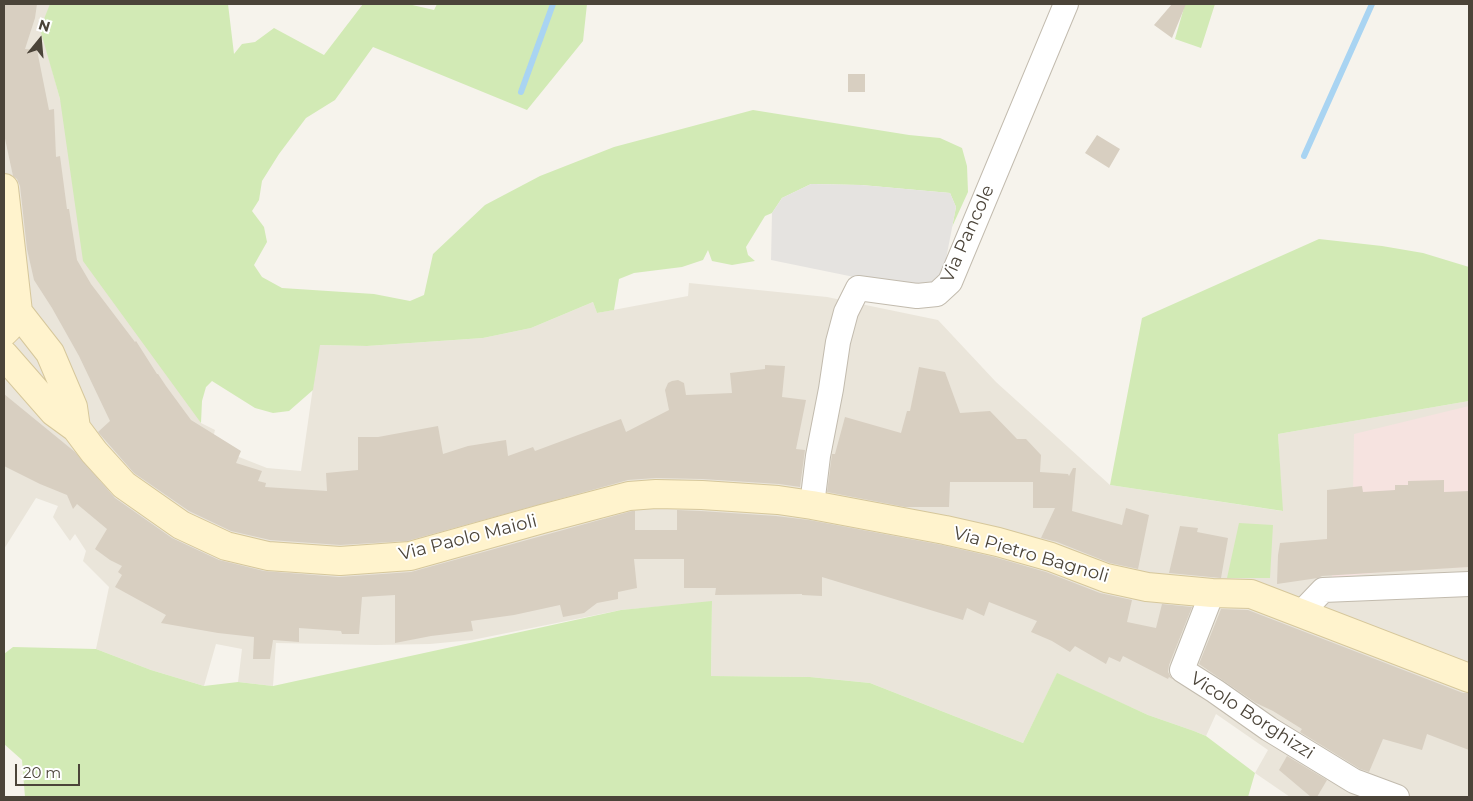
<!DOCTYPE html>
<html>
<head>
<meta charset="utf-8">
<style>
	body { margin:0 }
	#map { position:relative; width:1473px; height:801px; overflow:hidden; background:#f6f3ec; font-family:Montserrat,sans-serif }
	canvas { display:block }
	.frame { position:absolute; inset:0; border:5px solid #4b4439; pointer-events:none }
	.north { position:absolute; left:15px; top:15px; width:50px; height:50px; -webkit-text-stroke:4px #fff; paint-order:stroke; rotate:17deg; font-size:14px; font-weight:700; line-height:20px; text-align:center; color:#4b4439 }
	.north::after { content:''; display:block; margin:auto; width:18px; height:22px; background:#4b4439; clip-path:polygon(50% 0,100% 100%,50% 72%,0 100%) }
	.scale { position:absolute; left:15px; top:764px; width:65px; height:22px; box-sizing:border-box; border:2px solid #4b4439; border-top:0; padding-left:6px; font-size:15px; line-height:18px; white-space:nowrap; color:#4b4439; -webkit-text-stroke:4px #fff; paint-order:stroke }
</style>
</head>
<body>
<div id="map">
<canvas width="1473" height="801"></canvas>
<div class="frame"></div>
<div class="north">N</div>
<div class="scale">20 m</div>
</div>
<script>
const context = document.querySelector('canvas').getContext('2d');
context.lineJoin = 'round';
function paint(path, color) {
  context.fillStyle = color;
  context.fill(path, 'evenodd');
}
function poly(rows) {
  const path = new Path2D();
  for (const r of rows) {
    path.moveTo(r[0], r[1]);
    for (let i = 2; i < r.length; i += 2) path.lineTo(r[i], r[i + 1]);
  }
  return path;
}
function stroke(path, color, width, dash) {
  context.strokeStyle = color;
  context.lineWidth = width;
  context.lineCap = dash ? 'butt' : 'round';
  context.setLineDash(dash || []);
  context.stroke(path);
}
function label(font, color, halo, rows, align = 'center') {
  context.font = font + ' Montserrat,sans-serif';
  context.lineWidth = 4;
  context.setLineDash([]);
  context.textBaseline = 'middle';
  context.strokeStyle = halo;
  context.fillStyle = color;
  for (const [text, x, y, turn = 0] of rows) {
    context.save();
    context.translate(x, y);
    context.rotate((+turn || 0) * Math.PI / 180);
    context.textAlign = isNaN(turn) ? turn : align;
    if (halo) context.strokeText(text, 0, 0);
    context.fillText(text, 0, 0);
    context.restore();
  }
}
paint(poly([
	[4,4,51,4,41,29,60,99,201,423,215,430,211,446,267,468,301,471,319,345,367,346,483,338,531,328,593,302,597,313,688,296,689,283,827,297,938,320,996,382,1110,485,1282,511,1278,434,1469,401,1469,797,1290,797,1255,773,1268,750,1216,714,1206,736,1194,731,1148,715,1057,674,1023,743,870,683,810,677,711,676,712,602,621,610,472,640,430,644,376,645,276,643,273,686,238,682,242,649,216,644,204,686,151,670,96,649,109,587,83,561,86,551,75,534,70,541,53,517,58,506,36,498,4,549]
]), '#eae5da');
paint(poly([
	[1469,406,1469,567,1391,571,1332,578,1332,560,1353,495,1354,434]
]), '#f6e3e0');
paint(poly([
	[50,4,228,4,234,54,242,44,255,42,274,28,324,55,363,4,408,4,434,10,437,4,587,4,583,41,527,110,373,47,335,100,306,118,279,154,262,181,259,200,252,211,264,227,267,242,254,265,262,277,282,288,374,294,410,301,424,295,433,254,485,205,540,176,614,147,753,110,909,135,940,138,962,148,967,166,968,192,952,227,956,207,950,193,861,185,811,184,782,198,772,213,765,216,746,247,748,255,755,261,732,265,712,261,708,250,703,260,682,267,634,273,619,279,614,310,597,313,593,302,531,328,483,338,367,346,320,345,313,390,289,411,273,413,255,408,212,381,206,387,202,401,201,423,83,261,60,99,40,29],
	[1185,4,1215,4,1201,48,1175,39],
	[1319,239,1382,246,1423,253,1469,267,1469,401,1278,434,1283,511,1110,485,1142,318],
	[1239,523,1273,525,1270,578,1227,578],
	[712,601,711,676,810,677,870,683,1023,743,1057,673,1148,715,1194,731,1206,736,1255,773,1248,797,25,797,22,760,4,744,4,654,13,647,96,649,151,670,204,686,238,682,273,686,621,610]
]), '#d2eab5');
paint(poly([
	[811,184,861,185,950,193,956,207,942,280,922,286,894,281,859,278,771,260,772,213,782,198]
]), '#e5e3e0');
stroke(poly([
	[521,92,553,4],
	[1304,156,1372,4]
]), '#a9d4f2', 6);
paint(poly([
	[4,4,37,4,35,18,25,49,37,50,49,110,54,109,56,157,60,156,67,209,69,209,77,260,91,284,135,342,136,341,157,374,158,374,166,386,191,420,241,451,236,463,262,471,258,481,266,483,265,487,327,491,326,473,358,470,358,437,378,437,438,426,443,454,468,446,506,440,508,456,533,447,535,451,621,419,626,432,669,410,665,390,668,383,672,381,678,380,684,383,686,395,732,393,730,373,765,369,765,365,785,366,782,397,806,400,796,449,805,450,800,487,779,484,702,479,656,478,628,480,407,541,340,545,270,540,231,531,189,511,134,473,98,432,110,421,79,356,52,308,34,280,27,249,20,186,17,179,13,176,4,134],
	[1172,4,1186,4,1172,38,1154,25],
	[848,74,865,74,865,92,848,92],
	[1097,135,1120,149,1109,168,1085,153],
	[919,367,945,372,960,413,990,411,1017,439,1026,439,1041,455,1040,472,1068,474,1069,476,1073,468,1076,468,1072,511,1122,525,1126,508,1149,515,1138,569,1110,563,1057,542,1041,538,1055,508,1033,508,1033,482,950,482,949,507,905,507,827,492,832,454,835,454,845,417,901,433,907,411,910,411],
	[4,394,75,452,115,498,172,538,219,560,264,571,339,577,411,572,632,511,635,511,635,530,677,530,677,510,701,511,776,516,809,520,942,545,994,557,1046,572,1100,593,1132,600,1127,622,1156,628,1162,604,1192,607,1169,665,1168,672,1172,679,1169,677,1168,679,1123,656,1120,662,1109,657,1106,664,1075,646,1070,652,1052,641,1031,632,1037,621,989,602,984,616,967,608,963,620,822,577,822,596,802,595,802,594,715,595,716,588,684,588,684,559,634,559,637,588,618,592,618,599,597,603,584,613,563,617,560,605,514,615,471,621,473,631,431,636,395,643,395,595,362,597,359,634,342,634,341,631,299,628,299,642,273,640,270,659,253,659,254,637,218,633,161,623,166,615,115,587,122,575,118,572,122,566,110,560,95,549,107,529,77,504,73,509,67,495,40,484,4,466],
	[1444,480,1444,492,1469,491,1469,567,1322,576,1318,578,1277,584,1278,555,1280,543,1327,539,1327,490,1362,486,1363,492,1395,490,1395,485,1408,485,1408,481],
	[1180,526,1198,528,1197,532,1228,538,1221,578,1169,573],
	[1221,609,1248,610,1463,693,1469,693,1469,750,1427,734,1422,750,1383,739,1369,772,1360,769,1300,732,1302,729,1273,711,1256,703,1199,664],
	[1287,756,1327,780,1317,797,1311,797,1279,770]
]), '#d8cfc1');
const street = poly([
	[812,505,818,456,831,389,838,342,846,312,858,288,917,296,937,294,950,282,1066,4],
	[1212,593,1182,670,1215,691,1269,729,1354,781,1397,797],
	[1301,613,1323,590,1469,584]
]);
const secondary = poly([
	[4,188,18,312],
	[18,312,50,353,73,407,76,428],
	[4,332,8,328,18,312],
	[4,355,54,412,76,428,94,452,124,485,181,525,226,546,268,556,340,561,410,556,542,519,629,496,656,494,702,495,778,500,812,505,945,530,998,542,1051,557,1106,578,1147,587,1212,593,1251,594,1469,678]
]);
stroke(street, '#c2bbae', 26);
stroke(secondary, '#d6c79b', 30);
stroke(street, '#fff', 24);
stroke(secondary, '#fff3cd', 28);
label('18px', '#4b4439', '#fff', [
	["Via Pancole",968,234,-66],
	["Via Paolo Maioli",468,538,-14],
	["Via Pietro Bagnoli",1031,555,16],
	["Vicolo Borghizzi",1252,716,33]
]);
</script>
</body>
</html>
